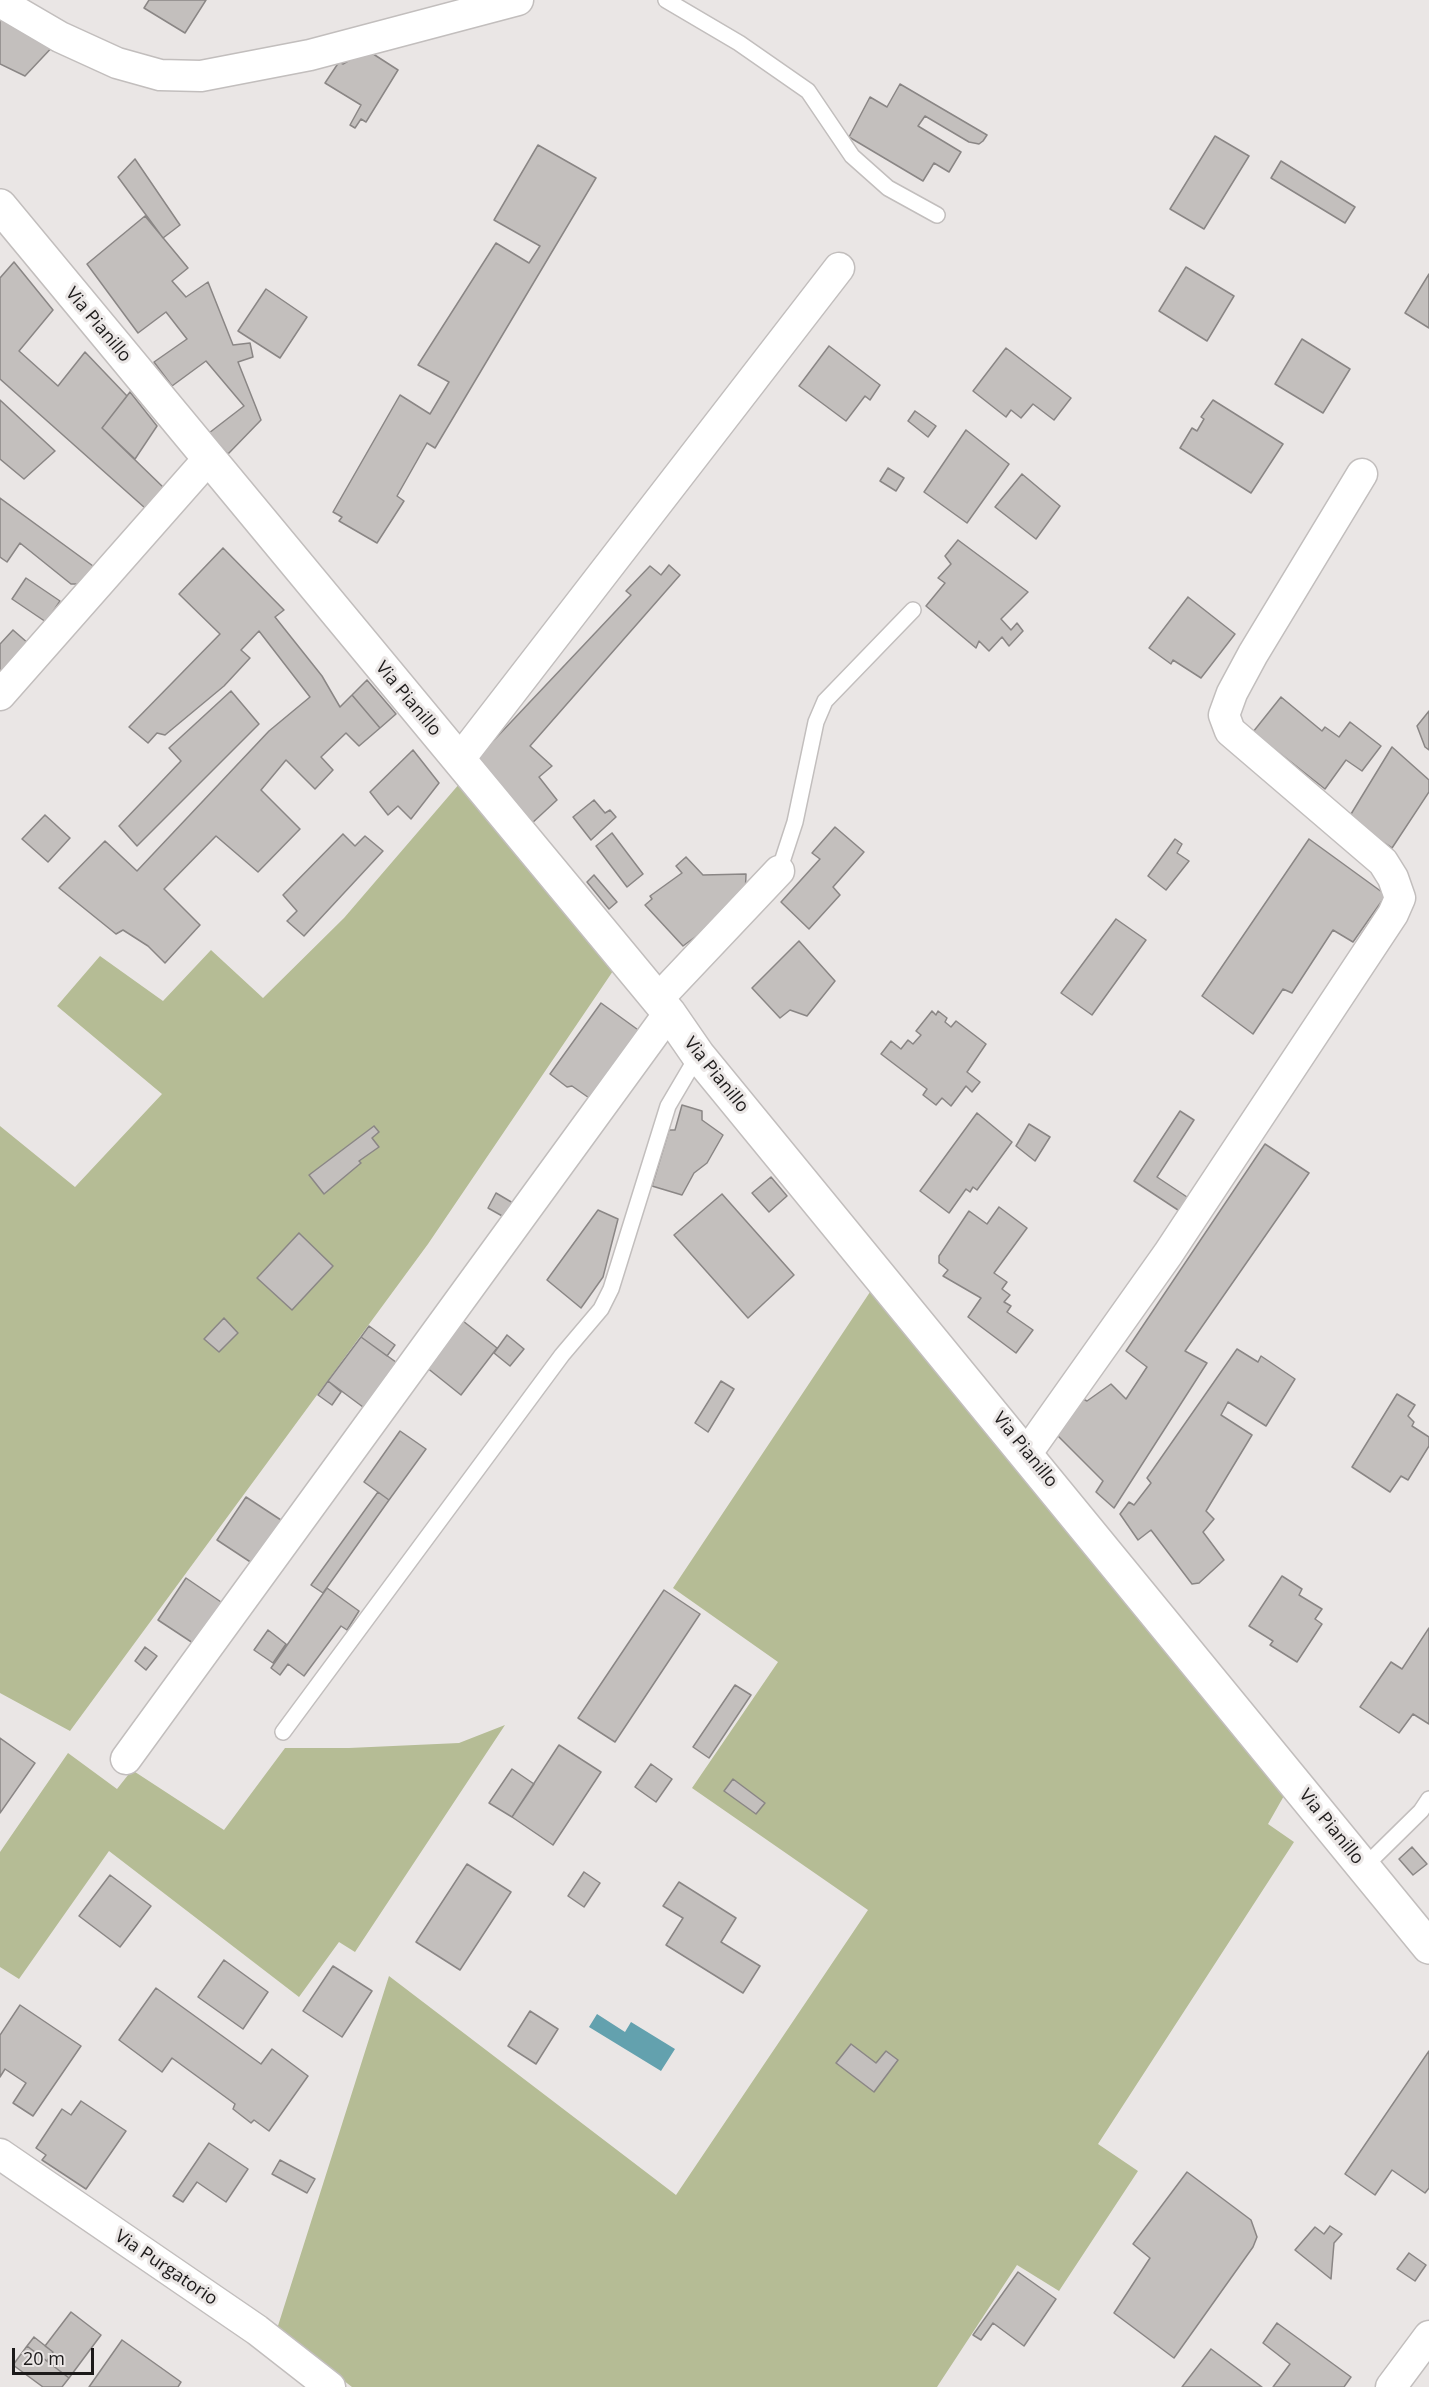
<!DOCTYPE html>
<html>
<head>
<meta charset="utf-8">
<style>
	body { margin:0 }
	#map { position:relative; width:1429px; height:2387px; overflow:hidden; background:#eae6e5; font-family:"Open Sans",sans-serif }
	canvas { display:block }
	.scale { position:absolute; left:12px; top:2348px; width:82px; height:27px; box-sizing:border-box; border:3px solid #1c1a1a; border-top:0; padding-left:8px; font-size:18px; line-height:21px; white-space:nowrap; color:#1c1a1a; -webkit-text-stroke:4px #eae6e5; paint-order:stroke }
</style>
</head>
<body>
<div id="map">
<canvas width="1429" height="2387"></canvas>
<div class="scale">20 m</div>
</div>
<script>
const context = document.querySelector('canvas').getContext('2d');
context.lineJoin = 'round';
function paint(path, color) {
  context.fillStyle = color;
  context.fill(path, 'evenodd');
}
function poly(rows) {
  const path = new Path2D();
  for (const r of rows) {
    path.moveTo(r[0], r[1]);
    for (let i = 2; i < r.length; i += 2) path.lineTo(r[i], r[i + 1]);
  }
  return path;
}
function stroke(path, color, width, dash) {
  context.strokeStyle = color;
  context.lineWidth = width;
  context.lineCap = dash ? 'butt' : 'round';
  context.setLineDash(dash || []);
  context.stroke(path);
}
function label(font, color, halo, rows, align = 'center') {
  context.font = font + ' "Open Sans",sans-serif';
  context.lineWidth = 6;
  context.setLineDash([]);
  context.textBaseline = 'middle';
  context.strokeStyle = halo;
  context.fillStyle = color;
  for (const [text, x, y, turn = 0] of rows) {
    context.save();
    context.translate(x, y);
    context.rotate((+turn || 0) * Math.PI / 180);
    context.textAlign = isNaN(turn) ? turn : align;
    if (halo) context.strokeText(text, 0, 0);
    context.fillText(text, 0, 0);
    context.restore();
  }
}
paint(poly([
	[460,783,613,971,428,1244,70,1731,0,1693,0,1126,75,1187,162,1094,57,1006,100,956,163,1001,211,950,263,998,344,918],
	[872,1289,1285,1794,1268,1824,1294,1842,1098,2144,1138,2171,1059,2291,1017,2265,937,2387,352,2387,277,2329,389,1976,676,2195,868,1910,692,1788,778,1662,673,1588],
	[505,1725,355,1952,339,1942,299,1997,109,1851,19,1979,0,1967,0,1852,68,1753,117,1789,132,1770,224,1830,285,1748,349,1748,459,1743]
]), '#b5bc95');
paint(poly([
	[597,2014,625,2032,631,2022,675,2049,661,2071,589,2027]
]), '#63a1ae');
const building = poly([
	[149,0,206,0,185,33,144,8,149,0],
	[0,14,57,42,25,76,0,64,0,14],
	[367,50,398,70,366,122,361,119,355,128,350,125,361,105,325,83,339,62,343,64,367,50],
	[900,84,987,135,983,141,979,144,969,142,925,116,918,126,961,152,949,172,934,163,923,181,849,137,870,97,887,107,900,84],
	[1215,136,1249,156,1204,229,1170,209,1215,136],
	[538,145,596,178,435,448,427,443,397,496,404,501,377,543,339,521,342,517,333,512,400,395,430,414,449,382,418,365,496,243,529,263,540,246,494,220,538,145],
	[135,159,180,225,163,238,118,177,135,159],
	[1281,161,1355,207,1345,223,1271,178,1281,161],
	[145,216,188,268,172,281,186,297,208,282,233,345,250,343,253,357,238,362,261,420,228,454,209,433,244,406,206,361,172,386,154,362,187,339,166,312,138,333,87,264,145,216],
	[14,262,53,310,19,351,58,386,85,352,127,396,102,428,164,488,145,508,0,379,0,278,14,262],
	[1186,267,1234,296,1207,341,1159,311,1186,267],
	[1429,274,1429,328,1405,313,1429,274],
	[266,289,307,317,280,358,238,331,266,289],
	[1302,339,1350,369,1323,413,1275,384,1302,339],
	[829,346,880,385,870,400,865,396,846,421,799,386,829,346],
	[1006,348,1071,398,1054,420,1033,404,1021,418,1011,410,1006,417,973,391,1006,348],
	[130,392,157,426,135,459,102,428,130,392],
	[0,400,55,451,24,479,0,459,0,400],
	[1213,400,1283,444,1251,493,1180,448,1192,428,1197,431,1204,419,1201,417,1213,400],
	[915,411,936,426,928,437,908,421,915,411],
	[966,430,1009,464,967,523,924,492,966,430],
	[888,468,904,478,896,491,880,481,888,468],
	[1022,474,1060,506,1036,539,995,507,1022,474],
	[0,498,93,566,95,574,83,584,71,584,20,543,7,562,0,557,0,498],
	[958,540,1028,592,1001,619,1011,630,1017,623,1023,631,1009,646,1002,637,989,651,979,641,976,648,926,606,945,583,938,578,951,564,945,556,958,540],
	[223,548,284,610,275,617,322,676,340,707,352,695,380,728,359,746,346,733,321,757,333,770,315,789,286,760,261,790,300,829,258,872,216,836,164,889,200,925,165,963,148,946,123,930,116,934,59,888,105,841,137,871,269,731,310,697,259,631,241,650,250,658,224,686,165,735,157,733,148,743,129,727,220,634,179,594,223,548],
	[669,565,680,575,530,746,552,766,539,777,557,800,531,824,478,757,631,595,626,591,650,566,661,575,669,565],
	[26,578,60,601,46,622,12,599,26,578],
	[1188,597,1235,634,1201,678,1173,660,1171,664,1149,648,1188,597],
	[13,630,29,644,4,674,0,672,0,644,13,630],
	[367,680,396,714,380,728,352,695,367,680],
	[231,691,259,724,137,846,119,826,181,761,169,748,231,691],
	[1281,697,1322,731,1325,727,1339,737,1350,722,1381,746,1362,771,1346,760,1325,789,1253,732,1281,697],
	[1429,711,1429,750,1425,747,1417,726,1429,711],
	[1392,747,1429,780,1429,792,1392,848,1348,819,1392,747],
	[413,750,439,783,411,819,398,806,388,815,370,792,413,750],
	[594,800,605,813,610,810,616,817,591,840,573,817,594,800],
	[45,815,70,838,48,862,22,839,45,815],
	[835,827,864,852,833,887,840,895,809,929,781,902,820,859,812,853,835,827],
	[612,833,643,874,627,887,596,846,612,833],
	[343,834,355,846,365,836,383,851,304,936,287,921,297,911,283,895,343,834],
	[1175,839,1182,844,1177,853,1189,861,1166,890,1148,876,1175,839],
	[1309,839,1386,895,1353,942,1333,930,1292,993,1283,989,1253,1034,1202,996,1309,839],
	[686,857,703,875,746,874,745,900,683,946,645,905,652,899,650,896,682,873,676,866,686,857],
	[594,875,617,902,609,909,587,882,594,875],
	[1116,919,1146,940,1092,1015,1061,993,1116,919],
	[799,941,835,981,807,1016,790,1010,780,1018,752,988,799,941],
	[601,1003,641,1032,592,1100,572,1086,567,1087,550,1074,601,1003],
	[932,1011,936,1015,938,1011,947,1018,945,1022,951,1027,956,1021,986,1044,967,1072,980,1082,972,1092,966,1086,951,1106,942,1098,936,1105,923,1095,927,1089,881,1054,891,1041,901,1049,908,1040,913,1044,921,1035,916,1031,932,1011],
	[682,1105,702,1111,702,1120,723,1135,707,1163,694,1173,682,1195,652,1186,669,1130,675,1130,682,1105],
	[1180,1111,1194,1120,1157,1177,1190,1199,1181,1212,1134,1181,1180,1111],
	[977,1113,1012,1142,977,1190,973,1187,970,1192,966,1189,949,1213,920,1191,977,1113],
	[1029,1124,1050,1137,1035,1161,1016,1146,1029,1124],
	[374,1126,379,1132,372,1138,379,1147,359,1161,361,1163,324,1194,309,1175,374,1126],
	[1265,1144,1309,1173,1185,1351,1207,1363,1114,1508,1096,1492,1103,1481,1056,1434,1081,1398,1087,1401,1111,1384,1126,1399,1147,1367,1126,1351,1265,1144],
	[771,1177,787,1196,769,1212,752,1193,771,1177],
	[496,1193,513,1203,504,1217,488,1208,496,1193],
	[722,1194,794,1275,748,1318,674,1235,722,1194],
	[999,1207,1027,1228,994,1273,1007,1282,1002,1289,1010,1295,1004,1302,1011,1306,1007,1312,1033,1330,1016,1353,968,1317,981,1298,943,1276,948,1270,939,1263,939,1256,969,1211,987,1224,999,1207],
	[598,1210,618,1219,603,1277,581,1308,547,1280,598,1210],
	[299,1233,333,1266,292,1310,257,1278,299,1233],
	[458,1317,497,1348,461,1395,421,1363,458,1317],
	[224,1318,238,1333,219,1352,204,1339,224,1318],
	[369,1326,395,1345,387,1356,361,1337,369,1326],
	[507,1335,524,1349,510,1366,494,1353,507,1335],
	[361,1337,400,1365,367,1410,328,1381,361,1337],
	[1237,1349,1258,1362,1261,1356,1295,1379,1266,1426,1228,1402,1221,1415,1252,1435,1206,1511,1214,1519,1203,1532,1224,1560,1199,1583,1192,1584,1151,1530,1138,1540,1120,1514,1129,1502,1134,1505,1151,1483,1147,1478,1237,1349],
	[328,1381,341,1392,332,1405,318,1395,328,1381],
	[721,1381,734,1389,708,1432,695,1423,721,1381],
	[1397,1394,1415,1405,1408,1416,1414,1422,1412,1426,1429,1437,1429,1446,1408,1480,1401,1476,1390,1492,1352,1467,1397,1394],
	[400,1431,426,1449,389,1500,364,1482,400,1431],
	[378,1492,389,1500,323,1593,311,1585,378,1492],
	[246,1497,284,1522,255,1565,217,1540,246,1497],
	[1282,1576,1302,1589,1299,1595,1322,1609,1315,1619,1322,1624,1297,1662,1270,1645,1273,1641,1249,1626,1282,1576],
	[186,1578,224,1604,196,1645,158,1620,186,1578],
	[327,1588,359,1611,347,1630,341,1626,304,1676,288,1664,280,1675,271,1668,327,1588],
	[664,1590,700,1614,615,1742,578,1718,664,1590],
	[1429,1628,1429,1724,1413,1714,1399,1733,1360,1707,1391,1662,1402,1669,1429,1628],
	[268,1630,286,1644,273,1663,254,1650,268,1630],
	[145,1647,157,1656,146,1670,135,1661,145,1647],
	[735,1685,751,1695,709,1758,693,1747,735,1685],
	[0,1738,35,1763,0,1813,0,1738],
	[559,1745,601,1772,553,1845,512,1817,559,1745],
	[651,1764,672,1779,656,1802,635,1787,651,1764],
	[512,1769,534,1784,512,1817,489,1803,512,1769],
	[733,1779,765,1803,756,1814,724,1791,733,1779],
	[1412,1847,1427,1864,1413,1875,1399,1859,1412,1847],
	[467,1864,511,1892,460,1970,416,1942,467,1864],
	[584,1872,600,1883,584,1907,568,1896,584,1872],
	[110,1875,151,1906,120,1947,79,1916,110,1875],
	[679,1882,736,1918,721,1942,760,1966,743,1993,666,1945,683,1918,663,1906,679,1882],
	[224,1960,268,1992,243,2029,198,1997,224,1960],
	[333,1966,372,1991,342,2037,303,2011,333,1966],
	[156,1988,261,2064,272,2049,308,2076,269,2131,254,2120,251,2123,233,2109,235,2104,172,2058,162,2072,119,2040,156,1988],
	[20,2005,81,2046,33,2116,13,2103,26,2083,5,2069,0,2077,0,2035,20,2005],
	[530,2011,558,2029,536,2064,508,2046,530,2011],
	[851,2044,876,2063,886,2051,898,2060,874,2092,836,2063,851,2044],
	[1429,2051,1429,2188,1425,2193,1392,2170,1375,2195,1345,2174,1429,2051],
	[81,2101,126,2131,86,2189,42,2160,46,2155,36,2148,62,2109,71,2115,81,2101],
	[209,2143,248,2169,226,2202,197,2182,183,2202,173,2196,209,2143],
	[280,2160,315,2179,307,2193,272,2174,280,2160],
	[1187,2172,1251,2220,1257,2237,1253,2247,1174,2358,1114,2313,1150,2258,1133,2244,1187,2172],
	[1330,2226,1342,2234,1334,2243,1331,2279,1295,2250,1315,2227,1324,2234,1330,2226],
	[1409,2253,1426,2265,1415,2281,1397,2269,1409,2253],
	[1018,2272,1056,2299,1024,2346,993,2323,981,2340,973,2335,1018,2272],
	[71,2312,101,2335,69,2378,47,2361,53,2352,45,2346,71,2312],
	[1277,2323,1351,2377,1344,2387,1273,2387,1290,2364,1263,2343,1277,2323],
	[34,2337,53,2352,47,2361,27,2346,34,2337],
	[122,2340,181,2382,178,2387,89,2387,122,2340],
	[27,2346,69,2378,62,2387,43,2387,13,2365,27,2346],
	[1211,2349,1262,2387,1182,2387,1211,2349]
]);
paint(building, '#c3bfbd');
stroke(building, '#8a8685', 1.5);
const lane = poly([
	[666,0,739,43,808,91,852,156,888,188,937,215],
	[779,871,795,822,816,722,825,701,913,610],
	[283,1732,562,1355,601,1309,611,1289,668,1106,698,1055],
	[1364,1867,1421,1811,1429,1799]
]);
const street = poly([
	[0,2,60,37,117,63,160,75,201,76,310,55,518,0],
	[0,695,209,458],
	[459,760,839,268],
	[657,1000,779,871],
	[1027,1453,1168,1254,1393,914,1400,898,1393,878,1383,862,1230,731,1224,715,1232,693,1253,654,1362,474],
	[126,1759,669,1013],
	[0,2154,257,2330,330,2387],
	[1391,2387,1429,2336]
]);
const secondary = poly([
	[0,206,669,1013,698,1055,1429,1947]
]);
stroke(lane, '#c2bebd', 18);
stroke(street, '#c2bebd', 33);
stroke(secondary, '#c2bebd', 36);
stroke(lane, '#fff', 15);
stroke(street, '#fff', 30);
stroke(secondary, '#fff', 33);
label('18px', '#1c1a1a', '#eae6e5', [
	["Via Pianillo",98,325,50],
	["Via Pianillo",408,699,50],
	["Via Pianillo",716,1075,51],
	["Via Pianillo",1025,1450,51],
	["Via Pianillo",1331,1827,51],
	["Via Purgatorio",166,2268,34]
]);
</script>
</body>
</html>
